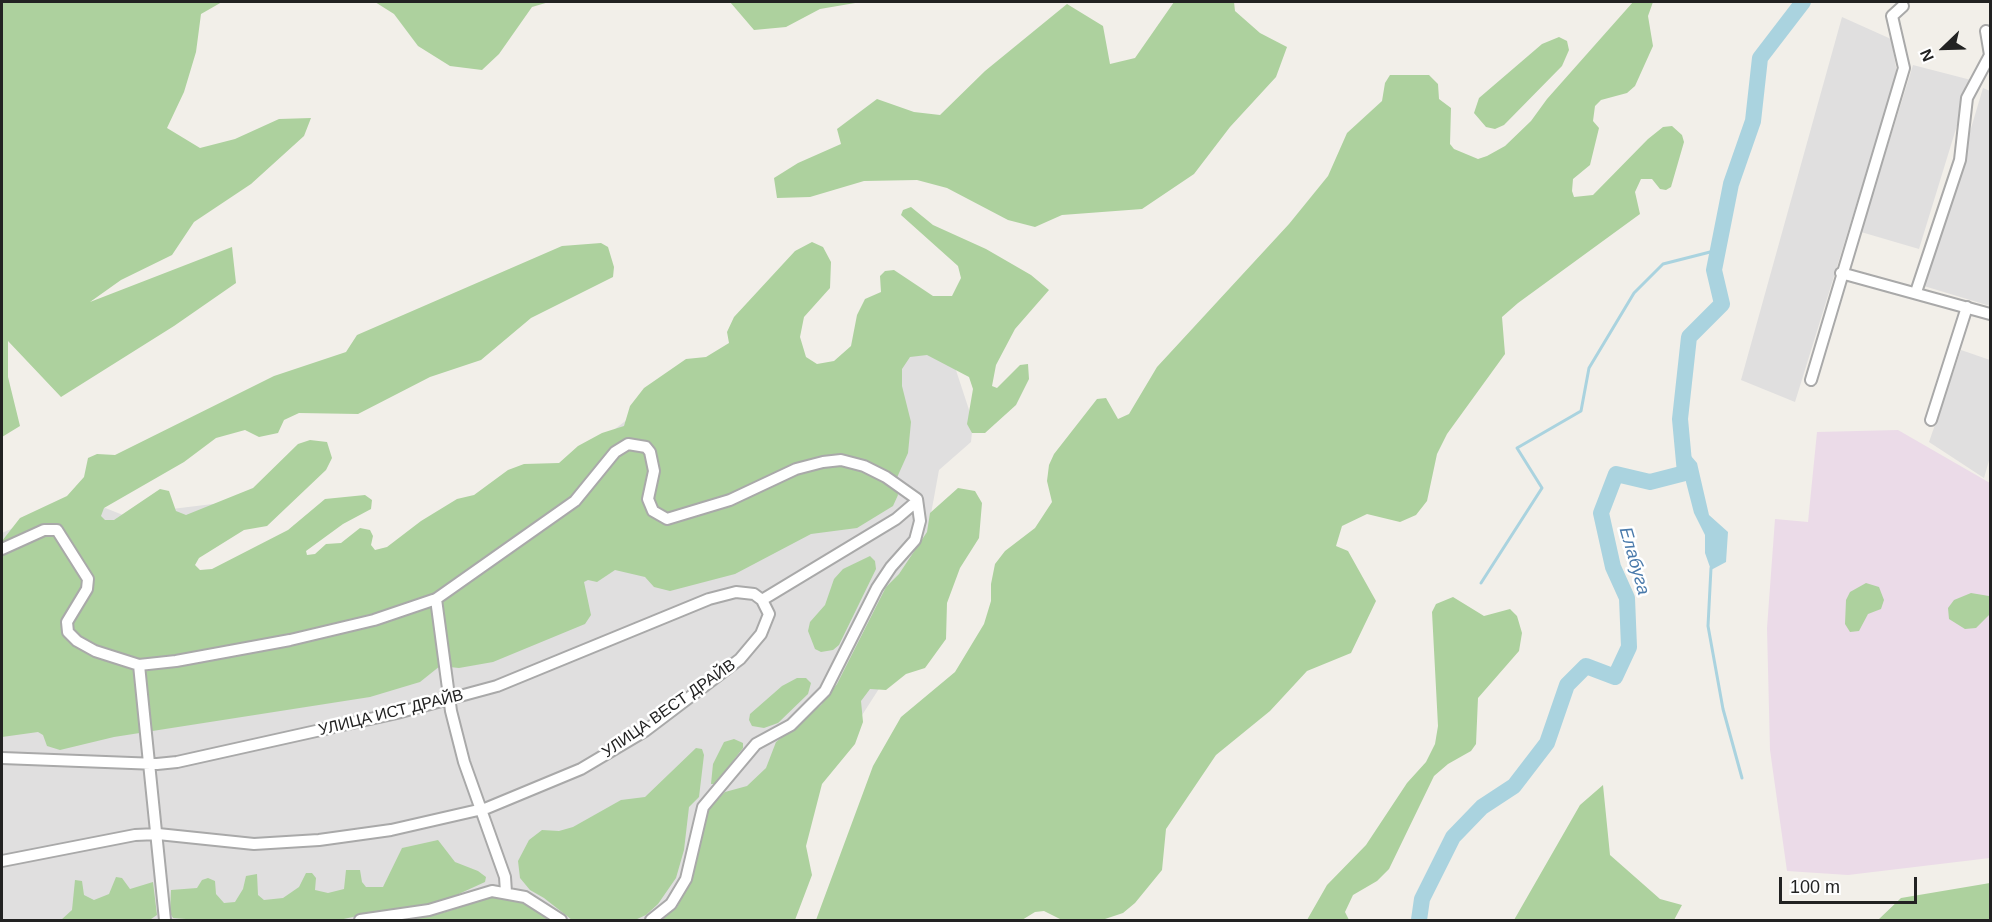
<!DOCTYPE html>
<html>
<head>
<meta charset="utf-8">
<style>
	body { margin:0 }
	#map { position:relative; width:1992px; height:922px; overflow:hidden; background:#f2efe9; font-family:Helvetica,sans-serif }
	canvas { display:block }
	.frame { position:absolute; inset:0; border:3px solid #222; pointer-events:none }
	.north { position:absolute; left:1914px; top:18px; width:60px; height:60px; -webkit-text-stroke:4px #fff; paint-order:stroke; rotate:247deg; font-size:16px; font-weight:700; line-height:24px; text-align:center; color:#222 }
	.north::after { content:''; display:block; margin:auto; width:21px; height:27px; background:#222; clip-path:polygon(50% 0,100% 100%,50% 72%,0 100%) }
	.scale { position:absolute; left:1779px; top:877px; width:138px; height:27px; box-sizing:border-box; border:3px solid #222; border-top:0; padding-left:8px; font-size:18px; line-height:21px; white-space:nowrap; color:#222; -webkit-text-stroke:4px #fff; paint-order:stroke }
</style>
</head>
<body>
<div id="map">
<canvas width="1992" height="922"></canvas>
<div class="frame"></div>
<div class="north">N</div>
<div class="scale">100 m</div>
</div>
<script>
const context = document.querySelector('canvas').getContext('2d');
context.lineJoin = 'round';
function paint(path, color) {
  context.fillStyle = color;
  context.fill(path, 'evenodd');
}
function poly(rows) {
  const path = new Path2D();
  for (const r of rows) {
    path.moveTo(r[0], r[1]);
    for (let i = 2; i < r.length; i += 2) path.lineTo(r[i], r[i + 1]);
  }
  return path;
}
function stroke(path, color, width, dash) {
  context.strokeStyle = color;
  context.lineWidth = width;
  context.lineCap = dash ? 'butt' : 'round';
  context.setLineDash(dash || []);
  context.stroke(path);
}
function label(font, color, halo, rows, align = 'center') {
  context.font = font + ' Helvetica,sans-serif';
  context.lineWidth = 5;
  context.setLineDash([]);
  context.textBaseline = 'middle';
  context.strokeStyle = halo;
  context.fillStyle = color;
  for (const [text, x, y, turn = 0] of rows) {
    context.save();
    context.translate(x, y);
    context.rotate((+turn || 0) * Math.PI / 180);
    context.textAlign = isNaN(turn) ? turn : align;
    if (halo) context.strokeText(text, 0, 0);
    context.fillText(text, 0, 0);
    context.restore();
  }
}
paint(poly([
	[1842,17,1891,39,1897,73,1795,402,1741,380],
	[1913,65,1971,80,1919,249,1861,232],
	[1983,88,1990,91,1990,306,1924,286],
	[879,326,952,358,973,422,971,442,939,470,907,645,841,748,827,746,773,920,2,920,2,533,80,498,123,515,229,502,140,593,484,531,678,380,685,489],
	[1961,350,1990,360,1990,457,1984,478,1929,442]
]), '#e0dfdf');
paint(poly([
	[1898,430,1990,483,1990,858,1848,875,1787,871,1770,750,1767,628,1775,519,1808,522,1817,432]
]), '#ebdbe8');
paint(poly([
	[2,2,222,2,201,14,196,52,184,92,167,128,200,148,235,139,279,119,311,118,304,136,251,184,194,222,172,255,121,280,90,302,232,247,236,283,174,326,61,397,8,341,8,377,20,426,2,437],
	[375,2,549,2,532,7,499,54,482,70,450,66,418,46,394,14],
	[730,2,861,2,820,9,786,27,754,30],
	[1174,2,1234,2,1235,11,1260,33,1287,47,1276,77,1230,127,1194,174,1142,209,1062,215,1035,227,1008,220,947,188,917,180,864,181,810,197,777,198,774,178,798,163,841,144,837,129,877,99,914,112,940,115,985,71,1067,4,1103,26,1110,64,1135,58],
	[1633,2,1653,2,1648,16,1653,46,1635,86,1627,93,1601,100,1595,106,1593,121,1599,128,1590,165,1573,179,1572,191,1574,197,1593,195,1648,139,1663,127,1672,126,1682,135,1684,142,1671,187,1666,190,1660,189,1652,179,1641,179,1635,192,1640,214,1518,303,1502,317,1505,354,1447,434,1437,454,1427,501,1416,515,1400,522,1367,514,1342,526,1336,546,1348,551,1376,601,1351,653,1307,671,1270,711,1216,755,1166,829,1162,870,1135,903,1123,913,1102,920,1062,920,1044,911,1035,912,1022,920,816,920,873,766,901,717,955,672,984,624,991,601,991,584,995,564,1005,551,1035,528,1052,502,1047,481,1049,465,1054,454,1097,399,1106,398,1118,419,1129,414,1157,367,1289,224,1328,176,1347,133,1382,101,1385,83,1390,75,1429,75,1438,84,1439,99,1451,108,1450,144,1454,149,1478,159,1487,156,1505,146,1531,121,1547,99],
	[1559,37,1567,41,1569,50,1562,66,1504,125,1495,129,1486,127,1474,113,1479,98,1542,44],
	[911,207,933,225,986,249,1031,275,1049,290,1015,329,996,365,992,386,997,388,1020,365,1028,364,1029,379,1016,405,985,433,972,433,967,424,973,389,969,377,927,355,910,357,902,369,902,386,911,422,908,453,895,482,898,495,893,506,857,528,811,534,735,574,670,591,654,587,645,577,615,570,597,582,588,580,584,582,591,615,585,624,493,662,459,668,440,666,420,682,370,697,114,737,60,750,47,746,43,735,38,732,2,737,2,541,20,518,67,496,84,477,88,458,97,454,115,455,274,376,346,352,357,335,562,246,601,243,608,247,614,267,613,277,531,318,481,360,430,377,358,414,299,413,284,420,278,433,259,437,245,430,216,438,184,462,104,508,101,516,105,520,114,520,160,489,169,491,176,511,186,515,253,488,298,444,310,440,327,442,332,458,326,470,267,526,244,530,199,558,195,565,200,570,212,569,288,530,325,499,365,495,372,500,371,509,343,524,306,551,307,555,315,554,326,544,341,543,360,528,370,530,373,536,371,545,375,550,387,547,421,521,457,499,474,495,508,470,524,464,559,463,578,446,602,433,624,426,630,406,644,388,686,359,706,357,729,343,727,332,734,317,795,251,812,242,823,247,831,262,830,288,804,317,800,337,806,357,817,364,834,361,851,346,857,315,865,299,881,292,880,276,885,271,894,270,933,296,952,296,961,278,958,266,901,215,903,210],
	[958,488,975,491,982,503,979,538,960,568,947,603,946,639,925,668,906,674,886,690,870,689,861,701,863,722,855,744,822,784,806,846,812,875,795,920,662,920,677,907,689,885,708,808,725,792,747,786,766,768,776,742,821,705,837,684,886,587,899,574,927,532,930,513],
	[870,556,875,561,876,569,839,645,833,650,821,652,815,649,808,631,810,622,825,605,834,579,843,569],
	[1866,583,1879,587,1884,600,1881,609,1868,614,1859,631,1850,632,1845,624,1846,600,1850,592],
	[1971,593,1989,596,1990,614,1976,628,1965,629,1949,619,1948,608,1954,600],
	[1453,597,1484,616,1510,609,1517,616,1522,633,1519,651,1478,698,1476,744,1471,751,1448,764,1434,776,1389,869,1377,881,1353,895,1345,912,1349,920,1307,920,1327,885,1366,845,1407,783,1426,762,1435,744,1438,726,1432,612,1436,604],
	[797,678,806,678,811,683,808,694,778,723,764,728,752,726,749,720,750,714,782,686],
	[734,739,743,743,743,748,715,784,711,784,713,764,724,742],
	[696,748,702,749,704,755,699,797,689,807,684,850,676,878,658,904,646,915,635,920,572,920,544,898,530,890,520,878,518,861,529,840,542,830,559,831,573,827,621,800,645,797],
	[1603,785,1610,855,1660,899,1682,905,1674,920,1514,920,1580,805],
	[438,840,455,862,478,871,486,877,485,882,439,903,420,908,381,911,339,920,199,920,173,918,170,913,171,890,197,888,202,880,208,878,215,881,216,894,224,903,235,902,243,889,246,876,257,874,258,895,264,900,283,898,299,887,306,873,312,873,316,878,315,890,328,893,344,889,346,870,360,870,362,882,366,887,383,887,402,848],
	[116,877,122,878,130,889,153,882,157,915,151,919,134,920,61,920,72,910,75,880,82,881,84,895,94,900,109,894],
	[1990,883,1990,920,1878,920,1901,898],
	[493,897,528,904,549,920,394,920,442,913]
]), '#add19e');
paint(poly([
	[1691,456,1697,463,1709,515,1728,532,1726,562,1711,570,1705,553,1705,535,1694,513,1686,482,1685,473]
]), '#aad3df');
stroke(poly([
	[1711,568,1708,626,1723,709,1742,778],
	[1481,583,1542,488,1517,448,1581,411,1589,368,1634,293,1663,264,1718,250]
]), '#aad3df', 3);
stroke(poly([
	[1419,920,1422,899,1453,837,1482,807,1514,786,1547,743,1567,685,1586,666,1615,677,1629,647,1627,598,1613,567,1601,513,1616,474,1650,482,1685,473,1680,419,1689,337,1722,304,1714,270,1731,184,1753,121,1760,58,1803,2]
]), '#aad3df', 16);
const street = poly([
	[1841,273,1990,314],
	[1916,292,1960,160,1967,98,1990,55,1986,31],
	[1811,380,1904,68,1892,16,1903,6],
	[1931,420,1967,307],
	[2,549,44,530,57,530,88,579,87,589,67,622,68,632,77,641,95,651,139,665,176,661,290,640,374,620,436,599,575,501,615,452,628,444,646,447,650,452,654,471,648,499,653,511,667,519,730,500,796,469,823,462,841,460,864,466,886,477,917,499,920,521,915,540,891,567,877,588,825,691,791,725,756,744,703,807,686,879,671,904,651,920],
	[436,599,451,711,464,762,505,877,506,892],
	[762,600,896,519,917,501],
	[139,665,165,920],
	[2,758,157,764,177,762,397,713,497,686,709,599,736,592,754,594,762,600,769,614,761,634,740,659,645,731,581,769,487,808,391,830,319,840,254,844,158,834,135,835,2,861],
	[360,920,429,910,492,891,525,897,561,920]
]);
stroke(street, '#a9a9a9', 14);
stroke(street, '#fff', 10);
label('16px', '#222', '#fff', [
	["УЛИЦА ВЕСТ ДРАЙВ",669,709,-35],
	["УЛИЦА ИСТ ДРАЙВ",391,713,-14]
]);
label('italic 18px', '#4a7aab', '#fff', [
	["Елабуга",1634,561,74]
]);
</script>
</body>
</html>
